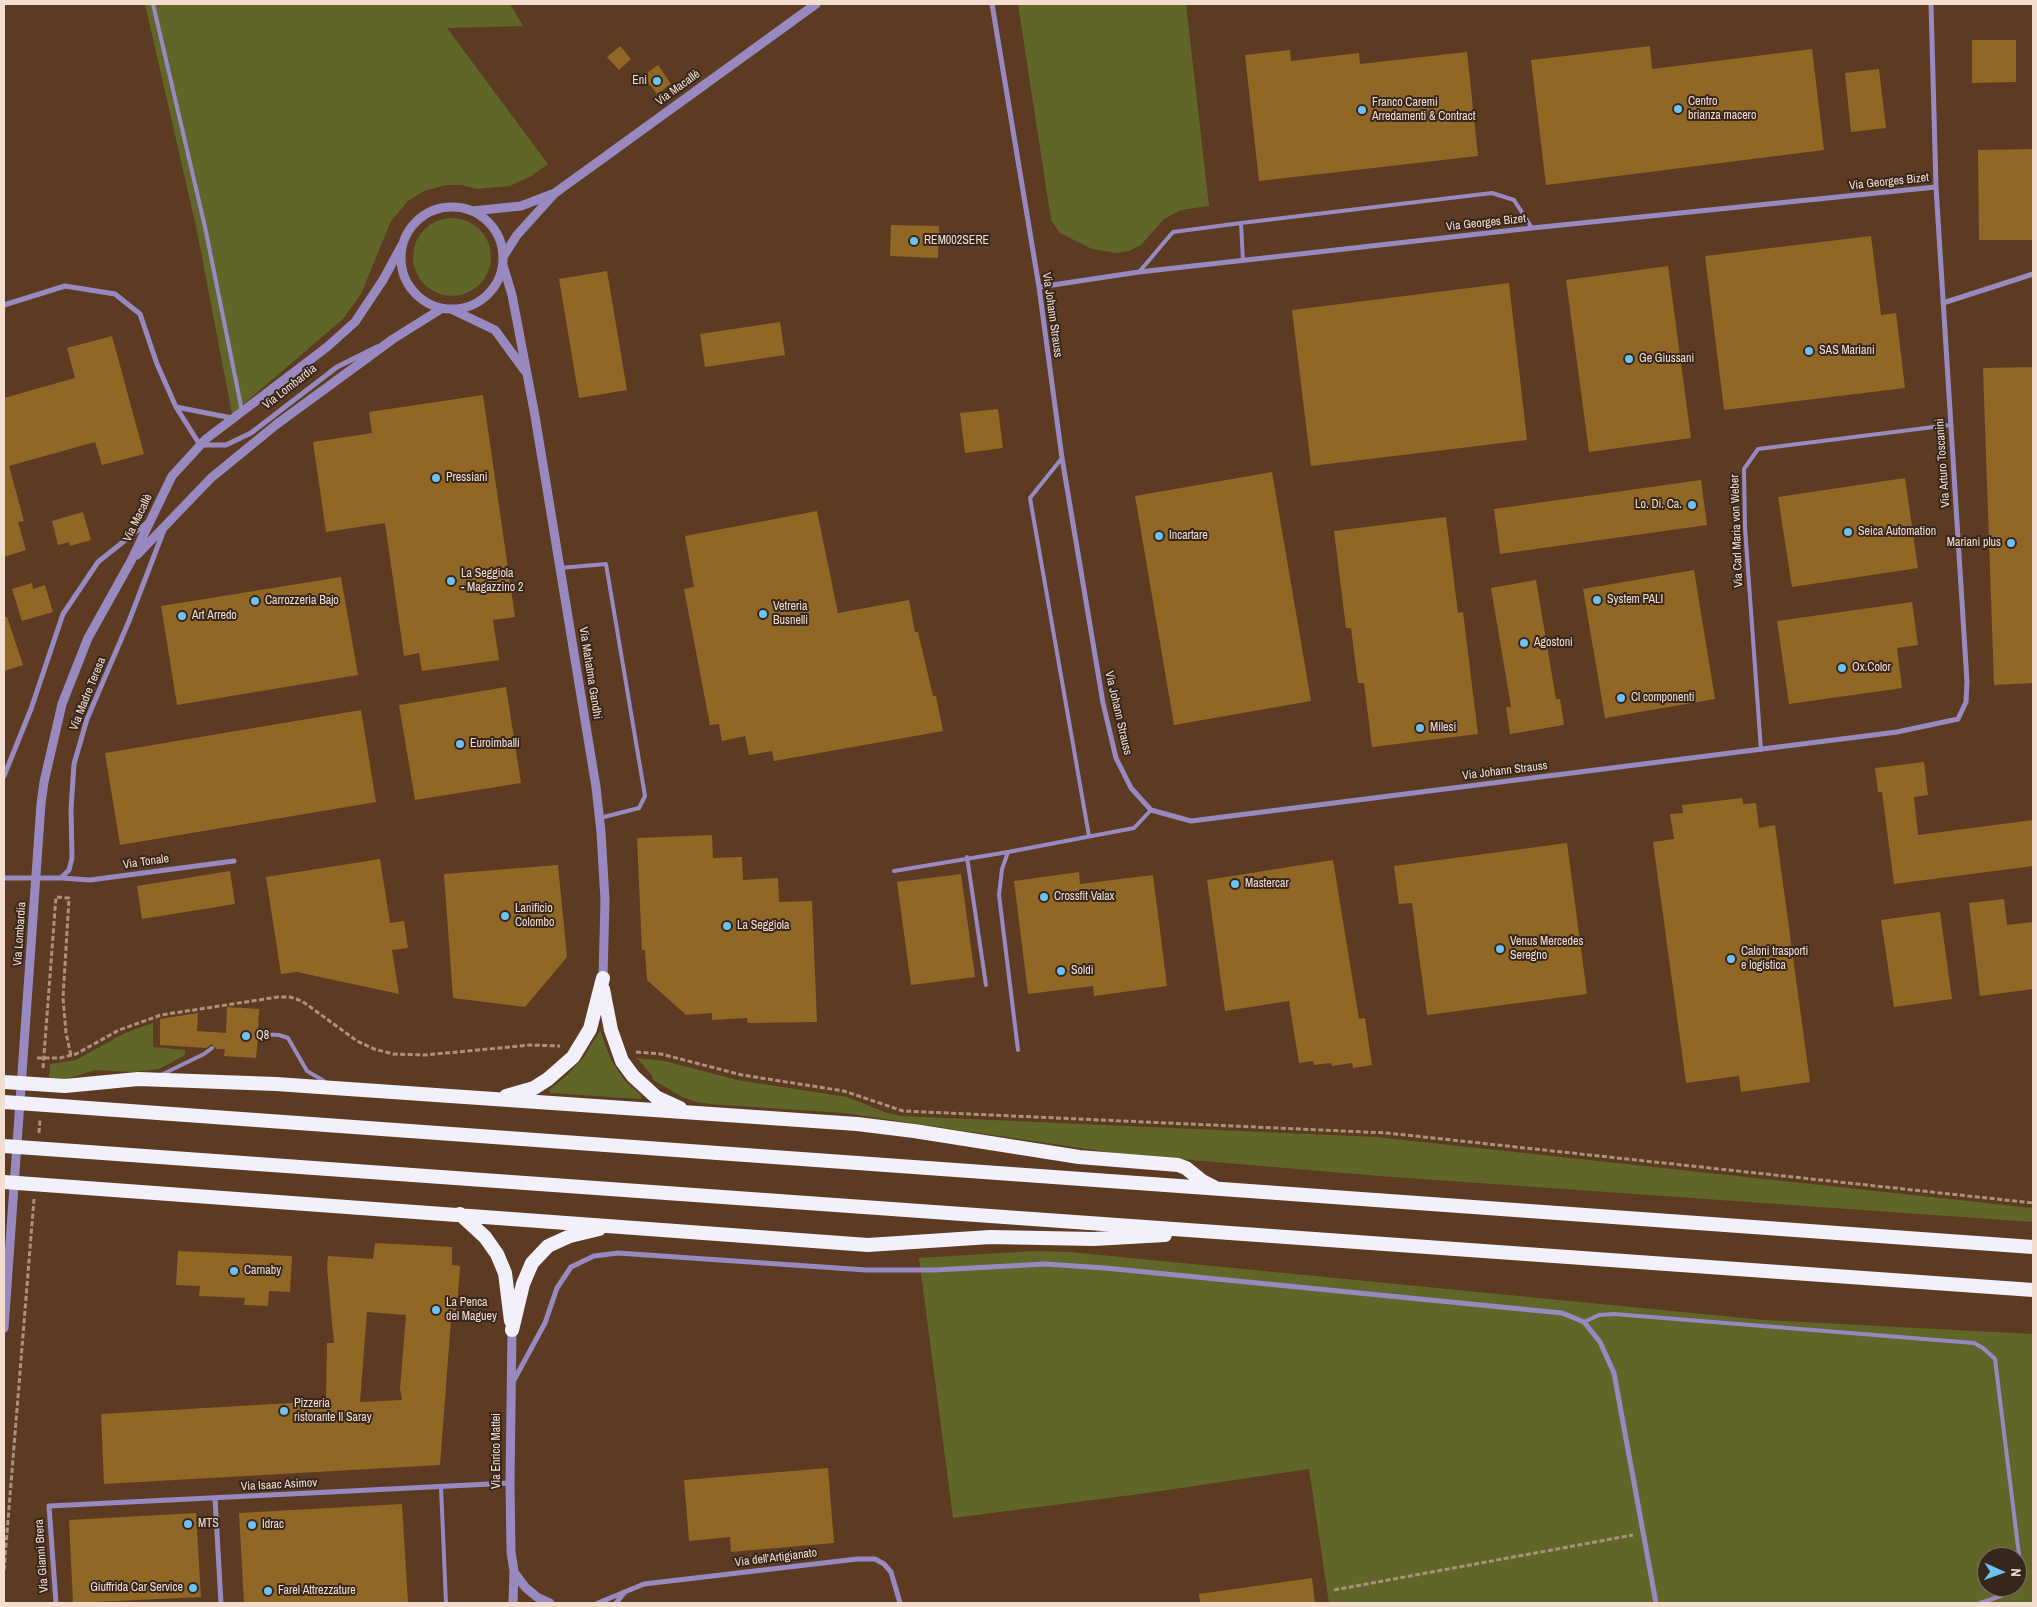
<!DOCTYPE html>
<html>
<head>
<meta charset="utf-8">
<style>
	body { margin:0 }
	#map { position:relative; width:2037px; height:1607px; overflow:hidden; background:#5c3b22; font-family:"Archivo Narrow",sans-serif }
	canvas { display:block }
	.frame { position:absolute; inset:0; border:5px solid #f2ddcf; pointer-events:none }
	.north { position:absolute; left:1977px; top:1547px; width:50px; height:50px; box-sizing:border-box; background:#36261b; border:1px solid #816f63; border-radius:50%; rotate:92deg; font-size:14px; font-weight:700; line-height:20px; text-align:center; color:#f2ddcf }
	.north::after { content:''; display:block; margin:auto; width:18px; height:22px; background:#6dc2f3; clip-path:polygon(50% 0,100% 100%,50% 72%,0 100%) }
</style>
</head>
<body>
<div id="map">
<canvas width="2037" height="1607"></canvas>
<div class="frame"></div>
<div class="north">N</div>
</div>
<script>
const context = document.querySelector('canvas').getContext('2d');
context.lineJoin = 'round';
function paint(path, color) {
  context.fillStyle = color;
  context.fill(path, 'evenodd');
}
function poly(rows) {
  const path = new Path2D();
  for (const r of rows) {
    if (r.length === 3) {
      path.moveTo(r[0] + r[2], r[1]);
      path.arc(r[0], r[1], r[2], 0, 2 * Math.PI);
      continue;
    }
    path.moveTo(r[0], r[1]);
    for (let i = 2; i < r.length; i += 2) path.lineTo(r[i], r[i + 1]);
  }
  return path;
}
function stroke(path, color, width, dash) {
  context.strokeStyle = color;
  context.lineWidth = width;
  context.lineCap = dash ? 'butt' : 'round';
  context.setLineDash(dash || []);
  context.stroke(path);
}
function label(font, color, halo, rows, align = 'center') {
  context.font = font + ' "Archivo Narrow",sans-serif';
  context.lineWidth = 4;
  context.setLineDash([]);
  context.textBaseline = 'middle';
  context.strokeStyle = halo;
  context.fillStyle = color;
  for (const [text, x, y, turn = 0] of rows) {
    context.save();
    context.translate(x, y);
    context.rotate((+turn || 0) * Math.PI / 180);
    context.textAlign = isNaN(turn) ? turn : align;
    if (halo) context.strokeText(text, 0, 0);
    context.fillText(text, 0, 0);
    context.restore();
  }
}
paint(poly([
	[145,4,510,4,523,26,447,28,548,164,531,176,510,186,477,189,462,185,446,185,424,191,408,201,391,221,361,294,343,319,232,414,197,231],
	[1018,4,1186,4,1209,206,1181,210,1164,219,1141,245,1129,251,1116,253,1092,249,1060,233,1051,220],
	[452,257,39],
	[153,1023,153,1047,185,1050,185,1055,159,1069,133,1072,95,1070,64,1080,49,1080,50,1064,76,1060,125,1033],
	[600,1030,611,1060,626,1082,641,1095,641,1099,550,1093,549,1090,565,1077,584,1057],
	[637,1058,665,1061,737,1080,847,1097,887,1113,902,1116,1376,1137,2033,1208,2033,1222,1379,1176,1121,1154,844,1113,710,1104,696,1102,680,1096,652,1079,653,1077],
	[1034,1251,1070,1252,1764,1320,2033,1334,2033,1603,1329,1603,1309,1469,1147,1493,953,1518,919,1258],
	[1987,1557,2017,1557,2017,1587,1987,1587]
]), '#5f6627');
paint(poly([
	[1972,40,2016,40,2016,82,1972,83],
	[620,46,631,59,619,70,607,57],
	[1650,46,1652,69,1812,49,1824,150,1546,185,1531,60],
	[1290,50,1291,61,1359,53,1360,64,1467,52,1478,156,1259,181,1245,55],
	[658,65,671,84,657,94,643,76],
	[1879,69,1886,128,1851,132,1845,73],
	[2033,149,2033,240,1979,240,1978,150],
	[891,225,939,226,938,258,890,256],
	[1871,236,1881,315,1896,313,1905,388,1724,410,1705,256],
	[1668,266,1691,438,1589,452,1566,280],
	[607,271,627,390,579,398,559,279],
	[1509,283,1527,440,1311,466,1292,310],
	[780,322,785,355,705,367,700,334],
	[112,336,144,454,102,465,95,442,9,466,24,521,18,522,26,550,4,557,4,398,75,378,67,348],
	[2033,367,2033,683,1994,685,1983,368],
	[483,395,515,617,493,620,499,660,422,671,419,653,404,656,385,523,326,532,313,442,372,433,369,412],
	[998,409,1003,448,965,453,960,413],
	[1272,472,1311,701,1174,725,1135,496],
	[1905,478,1918,568,1792,587,1778,497],
	[1701,480,1707,525,1500,554,1494,509],
	[817,511,838,613,909,600,915,632,918,632,933,696,936,696,943,731,774,761,772,751,749,755,745,736,722,741,719,724,710,725,684,589,694,587,685,536],
	[83,512,91,540,70,546,69,542,58,545,52,521],
	[1446,517,1458,613,1463,612,1478,734,1372,747,1364,683,1358,683,1351,628,1346,628,1334,531],
	[1694,570,1715,699,1605,718,1583,589],
	[341,577,358,675,177,705,161,606],
	[1536,580,1556,699,1560,699,1564,725,1510,734,1506,707,1511,707,1491,588],
	[32,583,33,589,45,585,53,612,22,621,12,589],
	[1912,602,1918,645,1897,648,1902,688,1789,704,1777,621],
	[4,617,7,617,23,665,4,671],
	[506,687,521,783,415,800,399,705],
	[361,710,376,802,120,845,105,753],
	[1924,762,1928,795,1914,797,1918,835,2033,820,2033,866,1894,884,1882,792,1878,792,1875,768],
	[1742,798,1743,804,1756,803,1759,828,1775,825,1810,1082,1741,1092,1739,1076,1686,1083,1653,842,1674,839,1670,814,1683,813,1682,805],
	[712,835,713,858,742,857,743,880,778,878,779,902,812,901,817,1022,748,1023,747,1018,712,1020,712,1013,686,1015,647,980,645,950,642,950,637,838],
	[1567,843,1587,994,1427,1015,1412,903,1399,904,1394,866],
	[380,859,390,923,404,921,408,948,392,950,399,994,297,972,281,974,266,877],
	[1333,860,1359,1019,1365,1018,1372,1065,1353,1068,1352,1063,1332,1066,1331,1063,1314,1065,1313,1061,1299,1063,1289,1001,1225,1011,1207,880],
	[558,865,567,957,525,1007,453,998,444,874],
	[230,871,235,904,142,919,137,886],
	[1079,872,1080,884,1153,875,1167,986,1094,996,1093,986,1028,994,1014,881],
	[961,874,975,977,911,985,897,882],
	[2004,899,2007,925,2033,922,2033,989,1980,996,1969,903],
	[1940,912,1952,999,1894,1007,1881,920],
	[227,1007,259,1009,258,1030,254,1033,258,1038,256,1058,224,1056,225,1049,216,1049,212,1044,206,1048,160,1045,160,1019,198,1013,197,1031,226,1033],
	[375,1243,452,1247,452,1265,460,1266,456,1320,451,1320,440,1465,104,1484,101,1414,326,1401,327,1343,334,1343,327,1268,328,1256,373,1259],
	[367,1312,406,1315,400,1389,402,1400,360,1402],
	[178,1251,292,1256,290,1292,269,1291,268,1306,244,1305,245,1298,199,1296,200,1286,176,1285],
	[828,1468,834,1543,731,1552,730,1537,689,1541,684,1480],
	[402,1504,408,1603,244,1603,239,1513],
	[196,1513,201,1597,73,1603,69,1520],
	[1312,1578,1315,1603,1200,1603,1199,1594]
]), '#916725');
stroke(poly([
	[636,1052,661,1054,742,1075,844,1091,903,1111,1387,1133,2033,1203],
	[37,1058,60,1058,76,1054,119,1030,161,1015,278,997,290,997,302,1001,357,1041,374,1049,393,1054,425,1055,531,1045,560,1046],
	[43,1068,56,897,69,898,63,998,66,1033,71,1056],
	[39,1133,40,1119],
	[4,1570,34,1199],
	[1334,1590,1633,1535]
]), '#ac917e', 3, [5, 2.5]);
stroke(poly([
	[153,4,205,227,242,411],
	[1243,261,1241,223,1492,193,1514,200,1532,228],
	[1139,272,1173,232,1241,223],
	[1062,458,1030,498,1089,836],
	[560,568,606,564,645,796,639,808,600,818],
	[1761,750,1745,528,1744,469,1758,449,1950,425],
	[967,857,986,985],
	[894,871,1008,852],
	[258,1034,279,1035,288,1038,307,1071,324,1081],
	[1018,1050,999,895,1002,869,1008,852,1134,828,1151,810],
	[161,1075,204,1054,212,1048],
	[1584,1322,1599,1315,1614,1314,1974,1343,1983,1348,1995,1359,2021,1571,2017,1586],
	[441,1487,446,1603],
	[1980,1603,2001,1596,2015,1587]
]), '#988ac1', 4);
stroke(poly([
	[992,4,1039,287,1062,458,1103,703,1116,758,1131,788,1151,810,1191,821,1897,732,1958,719,1966,702,1967,682,1936,187,1931,4],
	[1039,287,1139,272,1532,228,1936,187],
	[1943,303,2033,274],
	[4,305,65,286,115,294,140,314,157,364,176,407,200,445,226,445,251,433,337,367,377,347],
	[176,407,232,418],
	[4,776,31,709,63,614,98,562,148,522],
	[4,878,61,878,69,870,72,858,71,809,74,764,87,719,129,621,164,530],
	[62,878,90,880,234,861],
	[513,1382,545,1323,557,1288,571,1267,594,1256,618,1253,866,1270,935,1270,1045,1264,1105,1268,1562,1313,1584,1322,1600,1342,1614,1373,1656,1603],
	[215,1498,221,1603],
	[56,1603,49,1506,510,1483],
	[598,1603,644,1584,857,1559,875,1559,884,1564,891,1572,900,1603],
	[616,1603,625,1592]
]), '#988ac1', 5);
stroke(poly([
	[452,258,51],
	[472,211,521,206,552,194],
	[503,257,517,235,555,193,816,4],
	[503,265,512,295,535,416,596,787,601,832,605,900,603,978],
	[453,310,495,330,525,371],
	[137,555,211,478,277,424,393,339,441,309],
	[4,1328,41,804,44,782,62,704,88,638,131,561,172,476,206,439,327,347,355,322,383,280,402,245],
	[512,1330,510,1483,511,1552,514,1571,513,1603],
	[514,1572,525,1587,537,1597,550,1603]
]), '#988ac1', 9);
stroke(poly([
	[603,989,611,1030,622,1061,633,1076,656,1097,680,1108],
	[4,1082,65,1086,138,1079,276,1084,857,1124,914,1131,1079,1157,1178,1165,1186,1168,1202,1181,1214,1187],
	[506,1096,534,1088,548,1079,573,1057,590,1029,603,978],
	[4,1102,2033,1247],
	[4,1146,2033,1290],
	[4,1182,868,1245,990,1237,1094,1239,1165,1235],
	[460,1214,485,1237,497,1254,505,1273,511,1321],
	[512,1330,523,1284,532,1263,548,1246,570,1236,599,1229]
]), '#f2f0fa', 14);
for (const [x, y, r, color] of [
	[657,81,5,"#6dc2f3"],
	[1678,109,5,"#6dc2f3"],
	[1362,110,5,"#6dc2f3"],
	[914,241,5,"#6dc2f3"],
	[1809,351,5,"#6dc2f3"],
	[1629,359,5,"#6dc2f3"],
	[436,478,5,"#6dc2f3"],
	[1692,505,5,"#6dc2f3"],
	[1848,532,5,"#6dc2f3"],
	[1159,536,5,"#6dc2f3"],
	[2011,543,5,"#6dc2f3"],
	[451,581,5,"#6dc2f3"],
	[1597,600,5,"#6dc2f3"],
	[255,601,5,"#6dc2f3"],
	[763,614,5,"#6dc2f3"],
	[182,616,5,"#6dc2f3"],
	[1524,643,5,"#6dc2f3"],
	[1842,668,5,"#6dc2f3"],
	[1621,698,5,"#6dc2f3"],
	[1420,728,5,"#6dc2f3"],
	[460,744,5,"#6dc2f3"],
	[1235,884,5,"#6dc2f3"],
	[1044,897,5,"#6dc2f3"],
	[505,916,5,"#6dc2f3"],
	[727,926,5,"#6dc2f3"],
	[1500,949,5,"#6dc2f3"],
	[1731,959,5,"#6dc2f3"],
	[1061,971,5,"#6dc2f3"],
	[246,1036,5,"#6dc2f3"],
	[234,1271,5,"#6dc2f3"],
	[436,1310,5,"#6dc2f3"],
	[284,1411,5,"#6dc2f3"],
	[188,1524,5,"#6dc2f3"],
	[252,1525,5,"#6dc2f3"],
	[193,1588,5,"#6dc2f3"],
	[268,1591,5,"#6dc2f3"]
]) {
  const dot = new Path2D();
  dot.arc(x, y, r, 0, 2 * Math.PI);
  context.fillStyle = color;
  context.fill(dot);
  stroke(dot, '#36261b', 2);
}
label('12px', '#f2ddcf', '#36261b', [
	["Eni",647,81,"right"],
	["Centro",1688,102],
	["brianza macero",1688,116],
	["Franco Caremi",1372,103],
	["Arredamenti & Contract",1372,117],
	["REM002SERE",924,241],
	["SAS Mariani",1819,351],
	["Ge Giussani",1639,359],
	["Pressiani",446,478],
	["Lo. Di. Ca.",1682,505,"right"],
	["Seica Automation",1858,532],
	["Incartare",1169,536],
	["Mariani plus",2001,543,"right"],
	["La Seggiola",461,574],
	["- Magazzino 2",461,588],
	["System PALI",1607,600],
	["Carrozzeria Bajo",265,601],
	["Vetreria",773,607],
	["Busnelli",773,621],
	["Art Arredo",192,616],
	["Agostoni",1534,643],
	["Ox.Color",1852,668],
	["Cl componenti",1631,698],
	["Milesi",1430,728],
	["Euroimballi",470,744],
	["Mastercar",1245,884],
	["Crossfit Valax",1054,897],
	["Lanificio",515,909],
	["Colombo",515,923],
	["La Seggiola",737,926],
	["Venus Mercedes",1510,942],
	["Seregno",1510,956],
	["Caloni trasporti",1741,952],
	["e logistica",1741,966],
	["Soldi",1071,971],
	["Q8",256,1036],
	["Carnaby",244,1271],
	["La Penca",446,1303],
	["del Maguey",446,1317],
	["Pizzeria",294,1404],
	["ristorante Il Saray",294,1418],
	["MTS",198,1524],
	["Idrac",262,1525],
	["Giuffrida Car Service",183,1588,"right"],
	["Farel Attrezzature",278,1591]
], 'left');
label('12px', '#f2ddcf', '#36261b', [
	["Via Macallè",678,88,-36],
	["Via Georges Bizet",1889,182,-6],
	["Via Georges Bizet",1486,223,-6],
	["Via Johann Strauss",1052,315,82],
	["Via Lombardia",290,387,-38],
	["Via Arturo Toscanini",1943,463,-94],
	["Via Macallè",138,518,-64],
	["Via Carl Maria von Weber",1737,531,-92],
	["Via Mahatma Gandhi",590,673,81],
	["Via Madre Teresa",88,694,-68],
	["Via Johann Strauss",1118,713,77],
	["Via Johann Strauss",1505,771,-7],
	["Via Tonale",146,862,-8],
	["Via Lombardia",20,934,-86],
	["Via Enrico Mattei",497,1451,-90],
	["Via Isaac Asimov",279,1485,-3],
	["Via Gianni Brera",42,1556,-94],
	["Via dell'Artigianato",776,1558,-7]
]);
</script>
</body>
</html>
